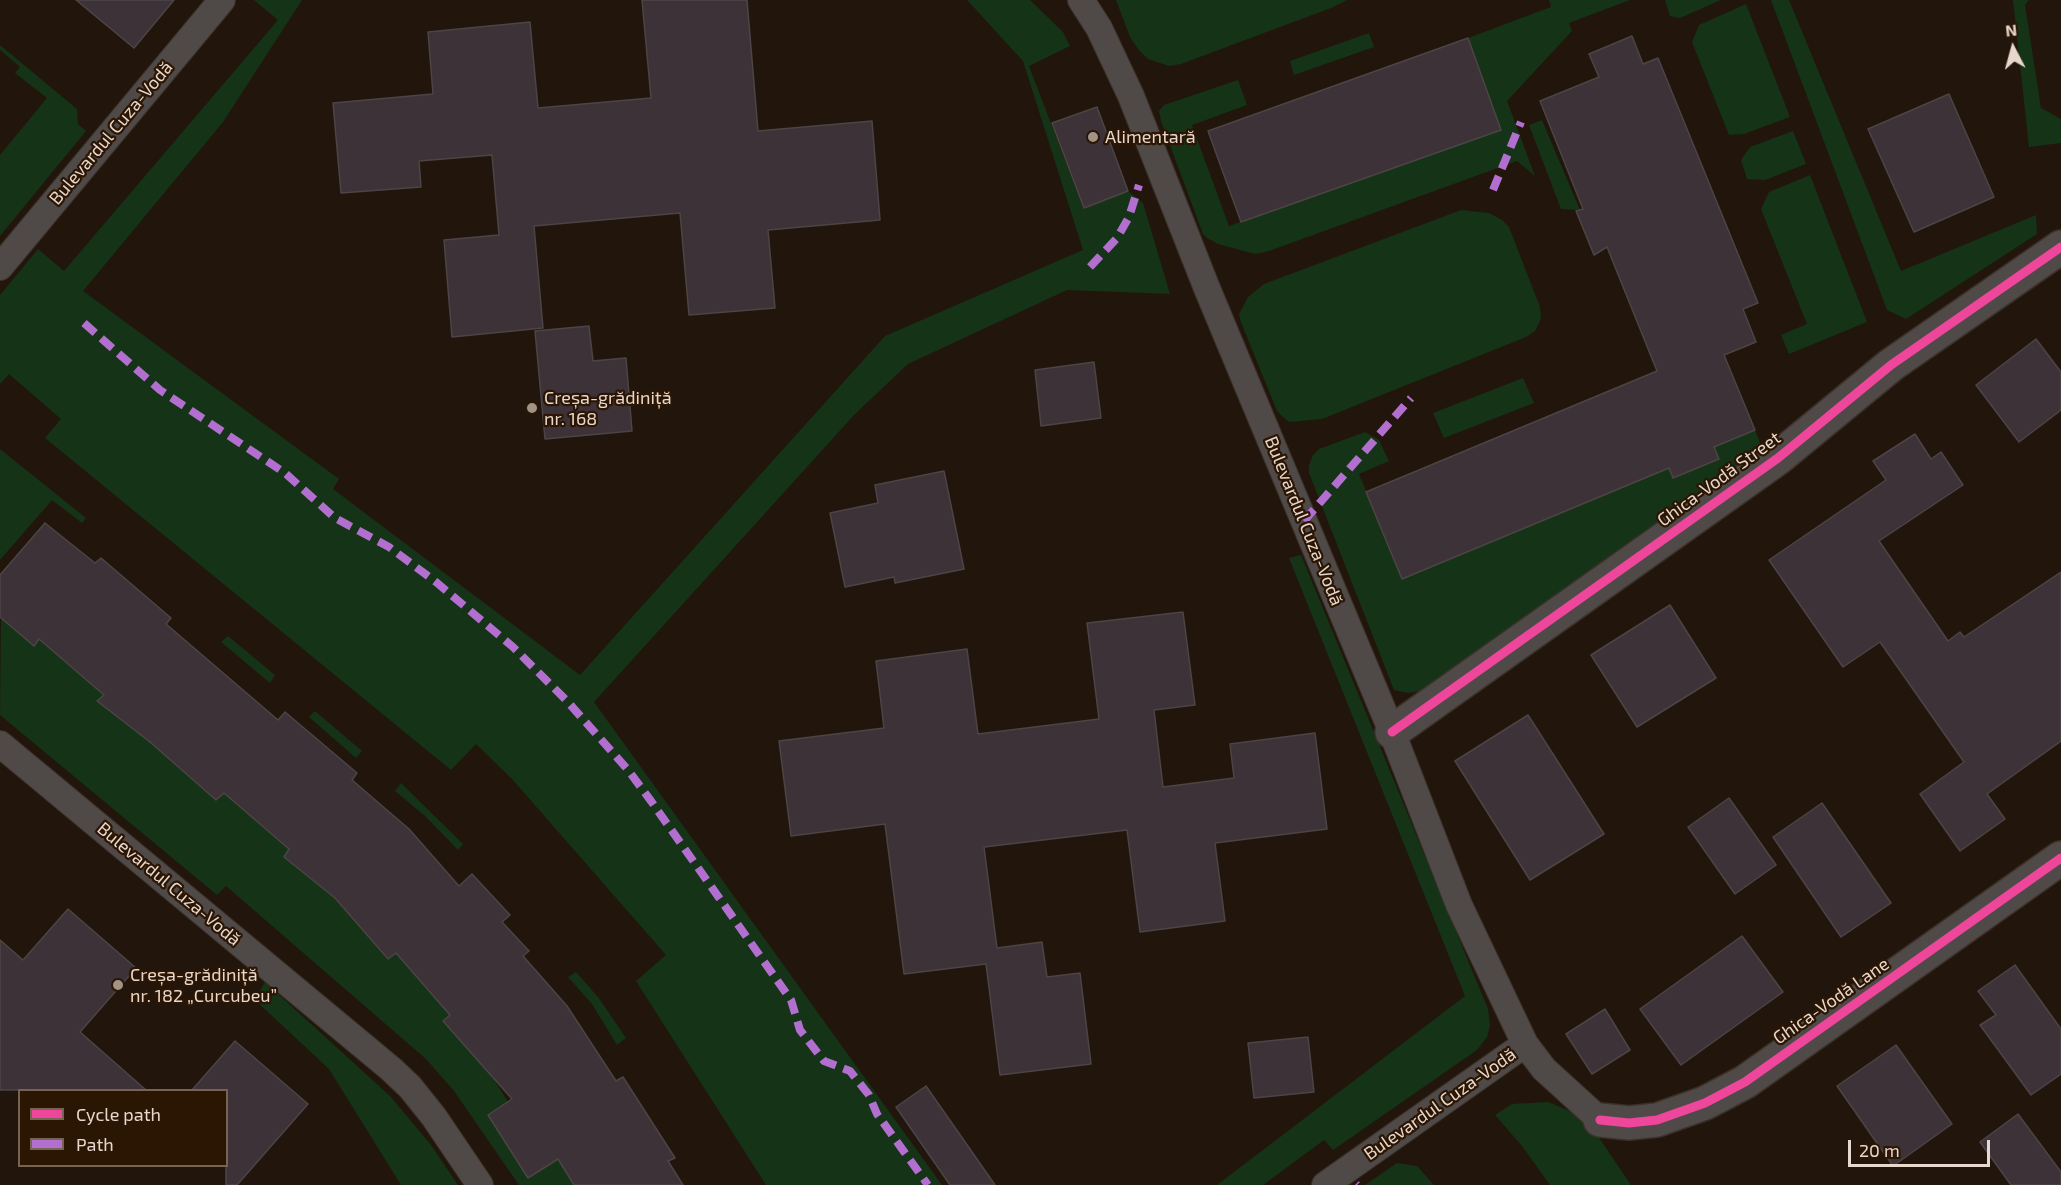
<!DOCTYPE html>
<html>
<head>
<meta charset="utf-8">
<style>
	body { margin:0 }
	#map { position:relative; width:2061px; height:1185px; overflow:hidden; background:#22160c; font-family:"Exo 2",sans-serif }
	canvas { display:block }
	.legend { position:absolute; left:18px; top:1089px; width:210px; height:78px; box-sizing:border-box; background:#2b1503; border:2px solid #766353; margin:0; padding:8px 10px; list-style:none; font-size:18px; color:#e7d7cc }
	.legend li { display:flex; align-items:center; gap:12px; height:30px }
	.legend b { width:30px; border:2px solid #766353 }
	.north { position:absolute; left:1983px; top:18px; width:60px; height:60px; -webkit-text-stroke:4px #2b1503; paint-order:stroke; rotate:354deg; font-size:16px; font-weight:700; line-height:24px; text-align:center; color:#e7d7cc }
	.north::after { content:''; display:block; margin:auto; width:21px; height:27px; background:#e7d7cc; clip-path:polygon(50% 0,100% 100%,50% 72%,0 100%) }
	.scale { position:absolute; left:1848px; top:1140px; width:142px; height:27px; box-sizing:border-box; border:3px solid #e7d7cc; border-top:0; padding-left:8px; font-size:18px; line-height:21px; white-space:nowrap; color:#e7d7cc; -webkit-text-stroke:4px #2b1503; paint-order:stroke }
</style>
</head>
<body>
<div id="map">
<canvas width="2061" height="1185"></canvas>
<ul class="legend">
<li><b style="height:8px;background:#ed469a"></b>Cycle path</li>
<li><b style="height:8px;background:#b36fd0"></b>Path</li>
</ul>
<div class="north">N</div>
<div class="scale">20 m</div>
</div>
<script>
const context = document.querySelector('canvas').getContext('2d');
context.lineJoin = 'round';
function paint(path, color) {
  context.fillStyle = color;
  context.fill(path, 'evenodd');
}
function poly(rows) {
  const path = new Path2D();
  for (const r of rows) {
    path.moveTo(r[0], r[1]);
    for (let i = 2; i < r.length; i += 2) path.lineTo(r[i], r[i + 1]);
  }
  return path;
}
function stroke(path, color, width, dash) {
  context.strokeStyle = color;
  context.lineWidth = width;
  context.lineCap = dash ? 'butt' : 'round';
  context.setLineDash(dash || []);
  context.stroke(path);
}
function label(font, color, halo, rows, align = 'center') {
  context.font = font + ' "Exo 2",sans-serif';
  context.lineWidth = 4.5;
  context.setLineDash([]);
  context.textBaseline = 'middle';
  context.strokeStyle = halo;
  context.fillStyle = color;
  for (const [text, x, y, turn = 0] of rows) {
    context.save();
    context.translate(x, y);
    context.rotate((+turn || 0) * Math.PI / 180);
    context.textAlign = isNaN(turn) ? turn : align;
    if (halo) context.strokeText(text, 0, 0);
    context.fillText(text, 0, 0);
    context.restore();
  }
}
paint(poly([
	[254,0,302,0,223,122,83,291,339,479,333,489,580,675,885,336,1083,250,1023,61,967,0,1030,0,1063,32,1070,46,1029,66,1083,207,1128,191,1143,203,1170,294,1067,290,908,364,855,414,594,702,942,1185,766,1185,636,981,666,955,512,779,476,744,451,770,45,438,61,419,9,374,0,384,0,295,38,249,64,271,278,20],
	[1116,0,1347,0,1331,8,1181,64,1169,66,1148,59,1138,49,1130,37],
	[1549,0,1630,0,1569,23,1572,31,1507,101,1535,176,1517,161,1269,251,1255,254,1218,244,1207,238,1203,234,1161,121,1159,111,1164,105,1238,80,1247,105,1192,125,1229,226,1500,130,1468,38,1551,7],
	[1665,0,1721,0,1680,18,1670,16],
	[1771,0,1789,0,1901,271,2036,215,2037,234,1906,319,1887,310],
	[2013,0,2029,0,2025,5,2041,108,2061,119,2061,143,2029,147],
	[1746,4,1790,117,1744,134,1729,135,1692,42,1699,25],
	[1369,33,1374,47,1294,75,1290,61],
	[0,45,77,109,78,124,86,131,0,236,0,155,47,98,15,73,20,67,0,50],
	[1542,120,1580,210,1561,209,1529,125],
	[1793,131,1806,164,1765,180,1747,179,1741,160,1750,147],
	[1810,175,1867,322,1789,354,1781,335,1807,324,1761,209,1769,192],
	[1461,210,1489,213,1502,220,1509,227,1540,307,1541,319,1535,331,1526,337,1322,419,1289,422,1283,417,1277,411,1241,322,1239,314,1248,297,1264,284],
	[1523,378,1534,403,1444,438,1433,413],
	[1755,430,1763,450,1426,690,1408,693,1394,690,1309,473,1309,465,1313,455,1319,449,1365,432,1379,440,1389,461,1359,474,1403,579,1654,474,1669,468,1673,478,1719,459,1714,447],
	[0,449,86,518,82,523,52,500,0,560],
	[1301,555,1488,1009,1490,1025,1487,1037,1477,1050,1333,1150,1324,1140,1263,1185,1217,1185,1465,996,1289,558],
	[1,617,34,646,39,639,104,695,98,701,150,742,216,800,224,793,289,849,284,857,335,898,387,959,396,953,450,1015,443,1021,493,1078,508,1102,488,1115,558,1159,574,1185,519,1185,454,1091,426,1059,226,886,217,895,0,715],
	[228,636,275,675,270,683,221,642],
	[315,711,362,751,356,758,309,717],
	[401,783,463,844,458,850,425,816,395,791],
	[576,972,598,997,626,1038,617,1045,592,1004,568,977],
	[265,982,390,1096,431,1145,458,1185,401,1185,329,1069,255,1000],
	[1548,1102,1585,1117,1631,1185,1550,1185,1522,1146,1495,1115,1512,1104],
	[1397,1163,1417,1166,1434,1185,1365,1185]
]), '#153316');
const building = poly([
	[76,0,174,0,134,48,76,0],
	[642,0,747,0,758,131,872,121,880,220,768,230,775,308,689,315,680,213,534,226,543,328,452,337,444,240,499,235,492,155,419,161,421,187,341,193,333,103,433,94,428,32,530,22,538,108,651,98,642,0],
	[1632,36,1643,64,1658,58,1758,303,1743,309,1756,342,1724,355,1755,430,1714,447,1719,459,1673,478,1669,468,1402,579,1366,492,1657,371,1607,247,1594,255,1576,211,1583,209,1540,101,1599,77,1589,54,1632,36],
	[1468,38,1501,130,1241,222,1208,131,1468,38],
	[1949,94,1994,197,1914,232,1868,129,1949,94],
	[1097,107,1128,191,1084,208,1052,123,1097,107],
	[589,326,593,361,626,358,632,431,545,439,535,331,589,326],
	[2036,339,2061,372,2061,410,2019,442,1976,385,2036,339],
	[1094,362,1101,418,1041,426,1035,370,1094,362],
	[1915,434,1931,459,1941,452,1963,485,1879,541,1948,641,1960,632,1964,637,2061,572,2061,741,1987,794,2005,819,1960,851,1920,794,1964,762,1880,642,1843,667,1769,560,1886,480,1873,461,1915,434],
	[944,471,964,569,895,583,894,577,845,587,830,513,878,503,875,485,944,471],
	[45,523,95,563,101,558,171,618,166,624,278,720,285,712,357,773,352,780,409,829,459,886,472,874,510,915,502,922,529,951,523,956,567,1006,616,1081,623,1077,675,1158,668,1161,683,1185,574,1185,558,1159,528,1178,488,1115,512,1099,443,1021,450,1015,396,953,388,959,335,898,284,857,289,849,224,793,216,800,150,742,97,701,104,695,39,639,34,646,0,617,0,575,45,523],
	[1670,605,1716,678,1637,727,1591,655,1670,605],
	[1183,612,1195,705,1154,710,1163,787,1234,778,1230,744,1315,733,1327,829,1215,843,1225,921,1140,932,1127,830,984,847,997,948,1042,942,1047,977,1080,973,1091,1064,1000,1075,986,964,904,974,885,824,791,836,779,741,884,728,876,661,967,649,978,734,1099,719,1087,623,1183,612],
	[1528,715,1604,834,1530,880,1455,761,1528,715],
	[1729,798,1776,865,1735,894,1688,827,1729,798],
	[1822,803,1891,903,1841,937,1773,837,1822,803],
	[68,909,136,968,80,1032,146,1090,0,1090,0,940,23,960,68,909],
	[1742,936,1783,992,1681,1065,1640,1009,1742,936],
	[2015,965,2061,1029,2061,1074,2031,1095,1980,1025,1996,1015,1978,991,2015,965],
	[1605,1009,1630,1050,1592,1074,1566,1034,1605,1009],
	[1308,1037,1314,1092,1254,1098,1248,1043,1308,1037],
	[235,1041,308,1104,237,1185,226,1185,226,1090,192,1090,235,1041],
	[1896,1045,1952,1124,1893,1166,1837,1086,1896,1045],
	[926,1086,995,1185,950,1185,896,1107,926,1086],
	[2018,1114,2061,1172,2061,1185,2011,1185,1980,1142,2018,1114]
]);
paint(building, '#3c3238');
stroke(building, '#4c4545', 1.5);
const lane = poly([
	[1081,0,1099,28,1131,96,1206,286,1392,732,1459,905,1525,1044,1544,1069,1600,1120],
	[0,267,222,0],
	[0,744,391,1069,410,1087,434,1117,480,1185],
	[1325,1185,1525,1044]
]);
const street = poly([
	[1392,732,1778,458,1891,365,2061,247],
	[1600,1120,1629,1123,1657,1120,1705,1103,1745,1082,2061,858]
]);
stroke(lane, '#3c3129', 28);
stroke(street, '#3c3129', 36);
stroke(lane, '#4f4948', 26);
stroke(street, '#4f4948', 33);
stroke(poly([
	[1493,190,1521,122],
	[1090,267,1117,238,1129,217,1139,185],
	[84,323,160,390,285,473,335,518,389,547,436,582,513,647,567,701,628,770,651,801,791,1000,800,1030,824,1061,850,1071,869,1095,877,1114,928,1185],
	[1304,521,1411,398],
	[1356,1184,1357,1185]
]), '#b36fd0', 8, [15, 8]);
stroke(poly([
	[1392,732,1778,458,1891,365,2061,247],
	[1600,1120,1629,1123,1657,1120,1705,1103,1745,1082,2061,858]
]), '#ed469a', 9);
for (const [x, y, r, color] of [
	[1093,137,6,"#a29389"],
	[532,408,6,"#a29389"],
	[118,985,6,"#a29389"]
]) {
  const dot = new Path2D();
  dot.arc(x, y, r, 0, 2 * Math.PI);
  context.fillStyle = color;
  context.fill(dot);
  stroke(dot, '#2b1503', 2);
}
label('18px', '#e7d7cc', '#2b1503', [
	["Bulevardul Cuza-Vodă",111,133,-50],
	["Ghica-Vodă Street",1719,479,-36],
	["Bulevardul Cuza-Vodă",1304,521,68],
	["Bulevardul Cuza-Vodă",169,884,40],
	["Ghica-Vodă Lane",1831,1001,-35],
	["Bulevardul Cuza-Vodă",1440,1104,-35]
]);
label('18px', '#e7d7cc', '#2b1503', [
	["Alimentară",1105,137],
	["Creșa-grădiniță",544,398],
	["nr. 168",544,419],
	["Creșa-grădiniță",130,975],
	["nr. 182 „Curcubeu”",130,996]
], 'left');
</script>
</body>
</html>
